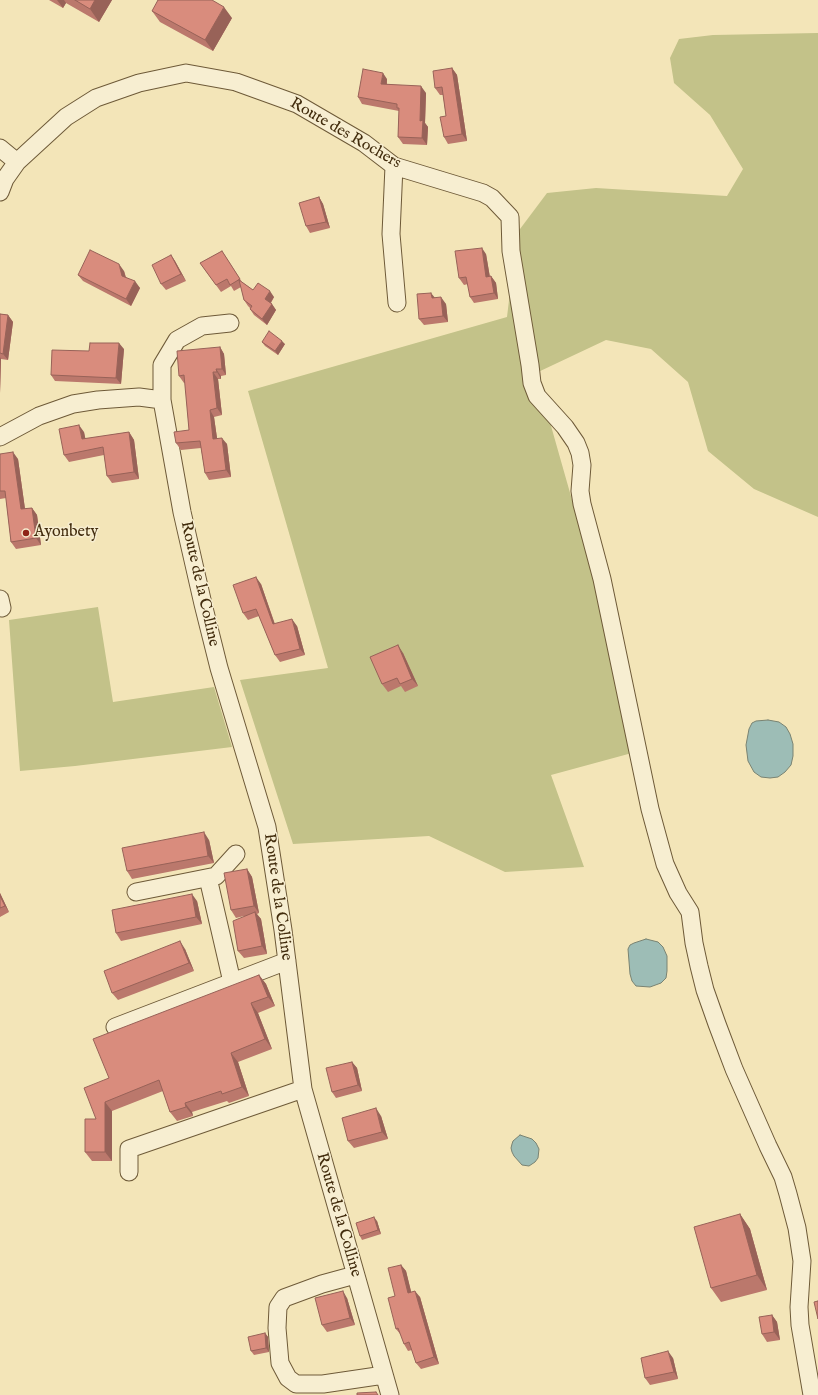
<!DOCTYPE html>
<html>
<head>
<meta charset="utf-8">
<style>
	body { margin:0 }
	canvas { display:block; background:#f3e5b8 }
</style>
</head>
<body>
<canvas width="818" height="1395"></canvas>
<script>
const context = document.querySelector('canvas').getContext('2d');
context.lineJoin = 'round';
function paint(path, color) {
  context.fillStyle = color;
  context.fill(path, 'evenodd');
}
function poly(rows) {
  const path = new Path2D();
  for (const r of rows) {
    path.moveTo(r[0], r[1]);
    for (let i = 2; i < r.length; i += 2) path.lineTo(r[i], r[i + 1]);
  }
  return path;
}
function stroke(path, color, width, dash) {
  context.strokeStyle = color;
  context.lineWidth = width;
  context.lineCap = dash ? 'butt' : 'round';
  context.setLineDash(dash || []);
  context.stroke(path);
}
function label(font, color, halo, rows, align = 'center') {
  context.font = font + ' "IM FELL English",serif';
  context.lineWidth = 3;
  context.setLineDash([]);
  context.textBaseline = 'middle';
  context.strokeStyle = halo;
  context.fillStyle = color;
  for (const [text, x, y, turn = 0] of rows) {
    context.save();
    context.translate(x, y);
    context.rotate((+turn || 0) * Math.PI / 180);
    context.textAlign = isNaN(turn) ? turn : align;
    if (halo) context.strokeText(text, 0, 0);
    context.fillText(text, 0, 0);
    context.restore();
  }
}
paint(poly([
	[818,33,818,517,754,489,708,451,688,382,651,349,606,340,536,373,643,750,551,775,584,867,505,872,429,836,293,844,240,680,328,668,248,391,507,317,517,233,547,193,596,188,727,196,743,169,710,115,674,83,670,58,679,39,713,35],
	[98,607,113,702,214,687,232,747,75,766,20,771,9,620]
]), '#c3c289');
const water = poly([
	[768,720,779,722,786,727,790,734,793,744,793,756,791,765,785,772,778,777,770,778,761,777,754,772,748,761,746,745,749,729,752,723,756,721,768,720],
	[646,939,658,942,663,947,667,956,667,971,666,978,661,983,650,987,636,986,632,981,630,974,628,949,630,945,634,943,646,939],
	[520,1135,532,1139,536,1143,539,1149,538,1158,535,1162,529,1166,522,1165,514,1156,512,1152,511,1148,512,1144,513,1141,520,1135]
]);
paint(water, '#9dbdb6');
stroke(water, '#798372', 1);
const minor = poly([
	[0,148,17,162],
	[394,166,391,234,397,303],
	[0,192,5,179,17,162,66,117,96,98,139,83,186,73,236,82,297,104,364,143,394,166,483,193,492,198,510,217,511,251,530,365,532,383,537,396,565,427,576,443,580,453,582,465,580,491,582,504,602,579,650,809,665,864,678,893,690,912,694,943,699,966,705,990,717,1024,734,1069,768,1146,783,1177,788,1194,797,1228,802,1261,799,1307,800,1325,812,1395],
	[230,323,202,326,177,340,162,365,162,400,182,512,203,604,219,668,267,827,283,930,303,1089,390,1395],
	[0,437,39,416,73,404,98,400,139,397,162,400],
	[0,599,2,608],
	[208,878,232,982],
	[136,892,216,876,236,854],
	[115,1027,287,961],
	[129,1172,129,1149,303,1089],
	[355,1275,322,1284,284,1298,278,1307,277,1328,280,1363,288,1378,296,1384,323,1384,384,1375]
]);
stroke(minor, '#6e5a38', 19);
stroke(minor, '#f7eed1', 17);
paint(poly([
	[49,0,112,0,99,22,66,3,63,8],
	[152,11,232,18,213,51,160,22],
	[452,68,457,75,467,141,448,144,444,137,446,116,443,95,440,95,435,88],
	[387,79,387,84,426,93,425,123,428,127,427,145,403,144,398,137,399,111,362,104,358,97],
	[319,197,323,204,330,228,310,233,306,226],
	[222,251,242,282,253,290,274,297,271,303,276,310,267,325,254,315,250,309,250,308,248,306,244,300,241,287,234,291,231,286,221,292,200,263],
	[486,254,490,277,491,276,496,283,498,299,474,303,470,297,468,284,464,285,459,278],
	[171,255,175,261,186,281,166,290,161,284],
	[124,271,126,277,140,288,131,306,83,281,78,275],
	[435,298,446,304,448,322,424,325,419,319],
	[0,314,8,315,13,322,8,360,1,359,0,393],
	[262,342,285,344,278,355,265,346],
	[220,347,224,354,226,375,221,376,221,379,218,379,222,415,214,417,217,438,227,444,231,477,209,480,205,473,201,448,181,450,176,443,189,430,185,383,184,383,179,376],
	[124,349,121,384,55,381,51,375,89,351],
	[84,432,85,439,129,432,134,440,139,479,112,483,107,476,104,455,69,462,64,455],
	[0,454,18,459,25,509,32,508,37,515,41,545,16,549,11,542,6,498,0,499],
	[261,584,275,624,297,626,305,655,280,662,275,655,259,616,248,620,243,613],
	[403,653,418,686,405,692,401,686,388,692,382,684],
	[209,840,214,863,132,879,127,871],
	[247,869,252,877,259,913,257,914,261,919,267,954,244,958,238,951,244,916,236,918,231,910],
	[0,893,9,912,0,917],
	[197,901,202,924,121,941,116,933],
	[185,949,194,971,118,1000,112,993],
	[259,975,266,984,275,1006,258,1013,272,1049,238,1062,249,1096,229,1103,227,1101,192,1112,193,1116,177,1121,170,1112,163,1091,112,1111,112,1161,92,1161,85,1152,96,1119,109,1078],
	[352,1062,357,1068,362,1091,336,1098,332,1092],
	[381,1116,388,1139,354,1148,348,1141],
	[740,1214,750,1229,767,1290,721,1302,711,1288],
	[377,1221,381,1234,362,1240,360,1236],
	[401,1265,406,1271,411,1292,420,1297,439,1364,421,1369,416,1363,412,1350,408,1351,404,1344,401,1335,396,1329,395,1296],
	[347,1298,355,1325,327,1332,322,1325],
	[772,1315,777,1322,780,1340,767,1342,762,1334],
	[265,1333,268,1337,269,1352,254,1355,251,1351],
	[673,1358,678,1379,650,1385,645,1378]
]), '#bb786c');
paint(poly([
	[57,0,64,0,66,3,63,8],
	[95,0,112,0,99,22,90,9],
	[224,7,232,18,213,51,205,40],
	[452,68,457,75,467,141,462,134],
	[383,73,387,79,386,91,381,84],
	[421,86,426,93,425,123,428,127,427,145,422,138,420,121],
	[319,197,323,204,330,228,326,222],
	[482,248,486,254,491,284,486,277],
	[171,255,175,261,186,281,181,274],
	[119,264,124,271,127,283,122,276],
	[491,276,496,283,498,299,494,293],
	[135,281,140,288,131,306,126,299],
	[270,291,274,297,269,305,265,299],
	[431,293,436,299,432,298],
	[441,297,446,304,448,322,443,316],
	[272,304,276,310,267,325,262,319],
	[8,315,13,322,8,360,3,354],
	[282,341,285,344,278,355,275,351],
	[119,343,124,349,121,384,116,378],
	[220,347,224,354,226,375,222,369],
	[0,357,1,359,0,393],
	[216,369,221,376,221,379,217,372],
	[213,372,218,379,222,415,217,408],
	[210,410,214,417,218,445,213,439],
	[79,425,84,432,87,446,82,439],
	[129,432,134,440,139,479,134,472],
	[222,438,227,444,231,477,226,470],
	[13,452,18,459,26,516,21,509],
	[32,508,37,515,41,545,36,538],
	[256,577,261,584,277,631,273,624],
	[292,619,297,626,305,655,300,649],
	[398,645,403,653,418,686,412,679],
	[204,832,209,840,214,863,208,856],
	[247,869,252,877,259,913,254,906],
	[0,893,9,912,5,906,0,896],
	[192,894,197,901,202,924,196,917],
	[255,912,261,919,267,954,262,946],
	[180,941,185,949,194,971,189,963],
	[259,975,266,984,275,1006,268,997],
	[251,1003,258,1013,272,1049,265,1039],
	[231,1053,238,1062,249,1096,242,1087],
	[352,1062,357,1068,362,1091,358,1085],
	[105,1102,112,1111,112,1161,105,1152],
	[185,1103,192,1112,193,1116,186,1107],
	[376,1108,381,1116,388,1139,382,1132],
	[740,1214,750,1229,767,1290,757,1275],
	[374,1217,377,1221,381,1234,378,1230],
	[401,1265,406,1271,413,1299,408,1293],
	[343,1291,347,1298,355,1325,350,1318],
	[415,1291,420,1297,439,1364,434,1357],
	[772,1315,777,1322,780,1340,774,1332],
	[265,1333,268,1337,269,1352,266,1348],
	[668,1351,673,1358,678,1379,674,1372]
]), '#986258');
const building = poly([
	[75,0,95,0,90,9,75,0],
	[158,0,212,0,224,7,205,40,152,11,158,0],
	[452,68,462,134,444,137,440,117,446,116,442,87,435,88,433,71,452,68],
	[363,69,383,73,381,84,421,86,420,121,423,120,422,138,398,137,399,108,397,108,397,104,358,97,363,69],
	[319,197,326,222,306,226,299,203,319,197],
	[482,248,486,277,491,276,494,293,470,297,466,277,459,278,455,251,482,248],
	[90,250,119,264,122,276,135,281,126,299,78,275,90,250],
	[222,251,240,279,230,285,227,279,216,285,200,263,222,251],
	[171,255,181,274,161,284,152,265,171,255],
	[239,280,253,290,258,283,270,291,265,299,272,304,262,319,250,309,252,306,244,300,239,280],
	[431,293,432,298,441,297,443,316,419,319,417,294,431,293],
	[0,314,8,315,3,354,0,353,0,314],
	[269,331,282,341,275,351,262,342,269,331],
	[90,343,119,343,116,378,51,375,52,350,89,351,90,343],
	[220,347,222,369,216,369,217,372,213,372,217,408,210,410,213,439,222,438,226,470,205,473,200,441,176,443,174,432,189,430,184,375,179,376,177,351,220,347],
	[79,425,82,439,129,432,134,472,107,476,103,447,64,455,59,429,79,425],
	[13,452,21,509,32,508,36,538,11,542,5,491,0,491,0,454,13,452],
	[256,577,273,624,292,619,300,649,275,655,256,609,243,613,233,585,256,577],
	[398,645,412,679,400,684,397,678,382,684,370,657,398,645],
	[204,832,208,856,127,871,122,848,204,832],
	[247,869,254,906,231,910,224,873,247,869],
	[192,894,196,917,116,933,112,910,192,894],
	[0,896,5,906,0,908,0,896],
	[255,912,262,946,238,951,233,921,255,912],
	[180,941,189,963,112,993,104,971,180,941],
	[259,975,268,997,251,1003,265,1039,231,1053,242,1087,222,1094,221,1091,185,1103,186,1107,170,1112,159,1080,105,1102,105,1152,85,1152,85,1119,96,1119,84,1088,109,1078,93,1039,259,975],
	[352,1062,358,1085,332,1092,326,1068,352,1062],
	[376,1108,382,1132,348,1141,342,1118,376,1108],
	[740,1214,757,1275,711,1288,694,1227,740,1214],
	[374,1217,378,1230,360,1236,356,1223,374,1217],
	[401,1265,408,1293,415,1291,434,1357,416,1363,409,1342,404,1344,398,1328,396,1329,388,1298,395,1296,388,1268,401,1265],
	[343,1291,350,1318,322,1325,315,1298,343,1291],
	[818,1301,818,1319,814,1302,818,1301],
	[772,1315,774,1332,762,1334,759,1317,772,1315],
	[265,1333,266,1348,251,1351,248,1337,265,1333],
	[668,1351,674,1372,645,1378,641,1358,668,1351],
	[376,1392,378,1395,357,1395,357,1393,376,1392]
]);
paint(building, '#d98c7d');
stroke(building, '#986258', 1);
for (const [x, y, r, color] of [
	[26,533,4,"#8f2418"]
]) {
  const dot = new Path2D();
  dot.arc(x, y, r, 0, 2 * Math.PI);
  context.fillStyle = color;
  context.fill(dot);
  stroke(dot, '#f7eed1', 1.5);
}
label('16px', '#422c0d', '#f7eed1', [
	["Route des Rochers",345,134,30],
	["Route de la Colline",199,584,77],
	["Route de la Colline",277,897,82],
	["Route de la Colline",338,1215,74]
]);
label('16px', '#422c0d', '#f7eed1', [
	["Ayonbety",34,533]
], 'left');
</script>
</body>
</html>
